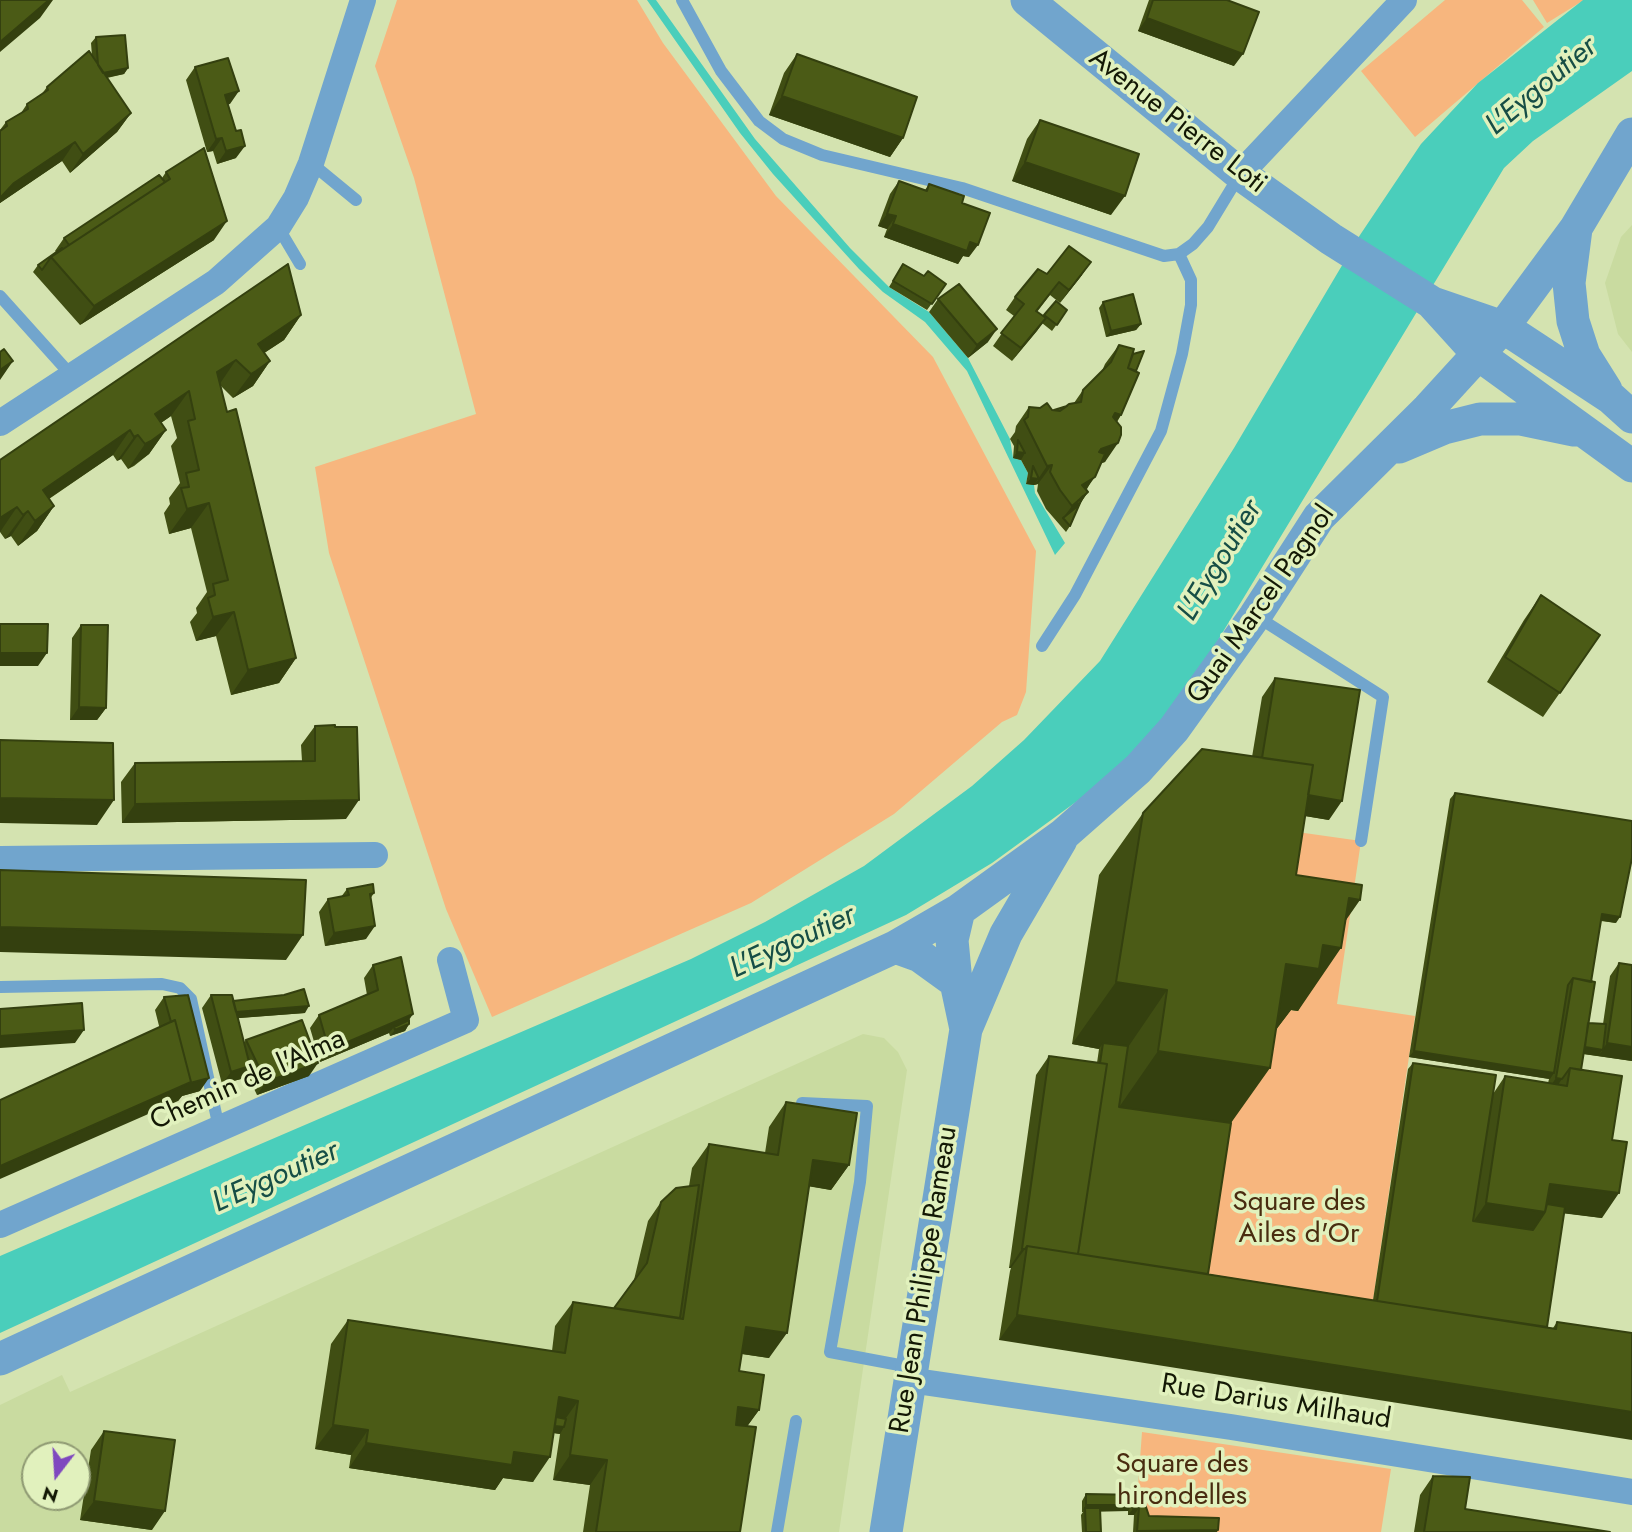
<!DOCTYPE html>
<html>
<head>
<meta charset="utf-8">
<style>
	body { margin:0 }
	#map { position:relative; width:1632px; height:1532px; overflow:hidden; background:#d4e3b0; font-family:Jost,sans-serif }
	canvas { display:block }
	.north { position:absolute; left:21px; top:1441px; width:70px; height:70px; box-sizing:border-box; background:#e1f1bd; border:2px solid #8f9a73; border-radius:50%; rotate:197deg; font-size:19px; font-weight:700; line-height:28px; text-align:center; color:#131805 }
	.north::after { content:''; display:block; margin:auto; width:24px; height:32px; background:#7f48bf; clip-path:polygon(50% 0,100% 100%,50% 72%,0 100%) }
</style>
</head>
<body>
<div id="map">
<canvas width="1632" height="1532"></canvas>
<div class="north">N</div>
</div>
<script>
const context = document.querySelector('canvas').getContext('2d');
context.lineJoin = 'round';
function paint(path, color) {
  context.fillStyle = color;
  context.fill(path, 'evenodd');
}
function poly(rows) {
  const path = new Path2D();
  for (const r of rows) {
    path.moveTo(r[0], r[1]);
    for (let i = 2; i < r.length; i += 2) path.lineTo(r[i], r[i + 1]);
  }
  return path;
}
function stroke(path, color, width, dash) {
  context.strokeStyle = color;
  context.lineWidth = width;
  context.lineCap = dash ? 'butt' : 'round';
  context.setLineDash(dash || []);
  context.stroke(path);
}
function label(font, color, halo, rows, align = 'center') {
  context.font = font + ' Jost,sans-serif';
  context.lineWidth = 7;
  context.setLineDash([]);
  context.textBaseline = 'middle';
  context.strokeStyle = halo;
  context.fillStyle = color;
  for (const [text, x, y, turn = 0] of rows) {
    context.save();
    context.translate(x, y);
    context.rotate((+turn || 0) * Math.PI / 180);
    context.textAlign = isNaN(turn) ? turn : align;
    if (halo) context.strokeText(text, 0, 0);
    context.fillText(text, 0, 0);
    context.restore();
  }
}
paint(poly([
	[1632,225,1632,352,1618,334,1605,283,1621,237],
	[863,1034,884,1038,898,1052,907,1070,839,1532,0,1532,0,1405,62,1375,70,1392],
	[35,1455,77,1455,77,1497,35,1497]
]), '#c9dba0');
paint(poly([
	[397,0,637,0,663,43,776,196,933,357,1036,551,1026,692,1017,715,1002,722,894,814,751,903,492,1017,446,909,329,553,315,467,476,414,414,178,375,66],
	[1445,0,1522,0,1544,27,1415,137,1361,71],
	[1533,0,1584,0,1547,23],
	[1269,828,1361,841,1337,1004,1415,1016,1369,1327,1200,1301,1242,1026,1279,1008,1297,1011],
	[1142,1432,1391,1469,1381,1532,1214,1532,1151,1524,1137,1501]
]), '#f7b67e');
paint(poly([
	[647,0,656,0,755,139,850,248,889,287,929,312,968,358,1010,439,1013,458,1021,460,1028,473,1026,484,1034,485,1035,493,1065,543,1055,555,967,371,925,322,883,292,859,269,773,174,740,133],
	[1583,0,1632,0,1632,71,1533,141,1504,168,1175,711,1102,783,992,863,906,915,0,1333,0,1256,691,959,765,922,864,866,972,786,1024,740,1100,661,1234,448,1360,235,1421,144,1478,83]
]), '#4acebb');
stroke(poly([
	[682,0,721,71,759,121,783,139,822,155,962,188,1164,256,1179,254,1193,244,1208,227,1239,176],
	[311,163,356,200],
	[278,227,300,264],
	[0,296,71,375],
	[1256,616,1383,697,1361,841],
	[1042,646,1075,595,1161,431,1182,354,1191,305,1191,280,1179,254],
	[0,987,162,984,180,988,191,999,219,1128],
	[802,1103,867,1106,860,1182,830,1352,910,1367],
	[777,1532,796,1421]
]), '#71a5cd', 12);
stroke(poly([
	[1240,174,1404,0],
	[0,423,216,282,278,227,296,198,311,163,363,0],
	[0,859,375,855],
	[0,1225,466,1020,450,960],
	[909,1380,1231,1427,1632,1492]
]), '#71a5cd', 26);
stroke(poly([
	[1027,0,1240,174,1331,239,1431,302,1479,355,1632,466],
	[1576,229,1569,283,1573,321,1584,355,1606,390],
	[1433,303,1503,327,1611,398,1632,417],
	[1399,447,1444,428,1480,419,1521,419,1574,430],
	[959,910,952,940,956,982,966,1029],
	[895,947,920,956,956,982],
	[0,1359,895,947,959,910,1063,835,1138,769,1174,729,1255,616,1319,517,1428,409,1503,327,1576,228,1632,134],
	[886,1532,966,1029,1006,934,1061,840]
]), '#71a5cd', 33);
paint(poly([
	[1149,0,1227,0,1234,66,1138,31],
	[96,37,128,68,124,74,107,78,131,113,117,132,70,173,62,161,0,203,0,130,6,122,21,113,27,104,41,95,47,87,92,56,91,43],
	[797,54,903,138,890,157,769,115,784,73],
	[195,67,230,104,228,104,236,158,217,164,213,151,207,152,186,80],
	[1040,120,1111,215,1012,181,1027,139],
	[166,172,214,240,80,325,33,272,38,265,56,252,55,251,64,238,162,178],
	[899,181,925,190,929,184,962,203,969,257,963,256,958,264,884,237,887,229,878,226,890,194],
	[903,264,924,276,946,284,927,310,889,287],
	[1047,274,1082,275,1060,303,1050,295,1037,312,1043,316,1056,301,1067,310,1052,331,1042,323,1012,361,993,346,1014,316,1006,310,1015,297],
	[938,299,988,342,968,358,929,312],
	[1103,302,1141,324,1136,330,1106,337,1099,308],
	[301,315,284,340,264,353,270,361,253,386,233,398,220,385,296,658,279,683,231,695,216,636,196,641,190,622,197,613,196,608,207,592,191,528,169,534,164,513,170,504,169,498,180,483,171,446,177,438,171,416,161,423,166,430,149,454,134,466,128,469,121,459,117,461,113,455,49,499,54,506,37,531,18,546,11,536,5,539,0,532,0,460],
	[1119,345,1133,354,1136,371,1121,415,1117,422,1105,462,1101,463,1087,489,1088,492,1080,504,1070,526,1066,532,1046,509,1037,491,1038,484,1034,485,1026,484,1028,473,1021,460,1013,458,1014,446,1010,439,1015,432,1016,426,1029,407,1054,410,1074,403,1083,390,1102,371,1105,364],
	[1541,595,1600,635,1543,717,1487,682,1524,620],
	[81,625,106,708,97,720,70,720,72,638],
	[1275,678,1329,820,1305,816,1296,875,1346,921,1298,1011,1291,1010,1275,1031,1231,1123,1208,1274,1373,1300,1408,1069,1413,1063,1493,1094,1505,1076,1548,1083,1549,1079,1409,1057,1450,799,1455,793,1616,923,1601,921,1591,982,1588,1023,1603,1024,1610,976,1619,963,1632,1061,1583,1054,1581,1070,1612,1140,1602,1218,1564,1213,1547,1327,1553,1328,1557,1322,1632,1333,999,1340,1010,1271,1011,1268,1009,1268,1036,1075,1049,1056,1097,1063,1099,1049,1072,1044,1099,875,1143,813,1252,757,1262,697],
	[315,726,346,819,122,823,121,782,135,763,302,761,301,745],
	[347,889,374,893,370,899,366,939,325,946,319,912,328,899,341,897],
	[373,965,408,1021,409,1024,405,1031,390,1036,389,1033,320,1062,310,1028,319,1015,367,995,364,978],
	[211,995,233,1001,305,1013,238,1018,244,1043,246,1040,309,1076,257,1095,246,1072,241,1079,222,1084,202,1008],
	[164,997,200,1091,182,1096,178,1101,155,1010],
	[786,1102,849,1165,831,1190,809,1186,769,1358,742,1354,739,1371,759,1410,747,1426,740,1532,583,1532,590,1485,553,1480,560,1434,554,1433,533,1482,503,1478,495,1490,349,1468,351,1455,315,1449,331,1344,348,1320,552,1351,555,1326,573,1302,614,1308,634,1280,648,1221,661,1202,689,1186,692,1168,709,1144,765,1153,769,1127],
	[104,1431,152,1530,80,1520,91,1450],
	[1433,1476,1465,1509,1610,1532,1414,1532,1420,1495],
	[1086,1494,1142,1495,1149,1516,1217,1532,1133,1532,1134,1515,1128,1515,1128,1511,1100,1511,1101,1532,1082,1532,1081,1515,1083,1512,1082,1512,1082,1501]
]), '#404e13');
paint(poly([
	[49,0,53,0,40,18,0,52,0,42],
	[1147,18,1243,54,1234,66,1138,31],
	[128,68,124,74,94,80,99,74],
	[239,91,230,104,222,106,225,95],
	[782,96,903,138,890,157,769,115],
	[131,113,117,132,70,173,83,154],
	[222,138,213,151,207,152,216,139],
	[75,142,62,161,0,203,0,198,14,183],
	[245,146,236,158,217,164,226,151],
	[1025,162,1125,196,1111,215,1012,181],
	[887,214,896,216,887,229,878,226],
	[227,221,214,240,80,325,94,306],
	[893,224,970,242,978,245,969,257,963,256,958,264,884,237],
	[1091,262,1082,275,1060,303,1069,290],
	[301,315,284,340,243,367,258,344],
	[1046,318,1037,331,1012,361,1021,348],
	[1141,324,1136,330,1106,337,1111,331],
	[997,329,988,342,968,358,977,345],
	[236,360,219,385,217,372],
	[13,361,0,380,0,370],
	[270,361,253,386,233,398,251,374],
	[189,391,171,416,140,437,155,414],
	[1115,413,1121,415,1108,434,1102,432],
	[130,430,113,455,29,512,28,511,11,536,5,539,23,515,43,490],
	[166,430,149,454,128,469,145,444],
	[138,435,121,459,117,461,134,437],
	[1118,443,1105,462,1087,468,1101,449],
	[1017,452,1025,453,1021,460,1013,458],
	[1052,465,1038,484,1034,485,1047,466],
	[1095,477,1082,495,1082,485],
	[1031,478,1039,479,1034,485,1026,484],
	[1088,492,1075,511,1063,518,1072,506],
	[209,503,191,528,169,534,187,509],
	[54,506,37,531,18,546,35,521],
	[17,507,0,532,0,518],
	[234,612,216,636,196,641,213,617],
	[0,653,47,653,38,666,0,666],
	[296,658,279,683,231,695,248,670],
	[79,707,106,708,97,720,70,720],
	[1306,795,1342,801,1329,820,1293,814],
	[0,798,114,800,97,825,0,823],
	[359,800,346,819,122,823,135,804],
	[1349,898,1360,900,1328,946,1341,948,1298,1011,1291,1010,1275,1031,1286,964],
	[1602,914,1620,917,1616,923,1598,920],
	[375,926,366,939,325,946,334,933],
	[0,927,303,935,286,960,0,952],
	[1116,982,1167,990,1124,1053,1103,1043,1099,1049,1072,1044],
	[309,1006,305,1013,227,1019,231,1013],
	[413,1014,405,1026,409,1024,405,1031,390,1036,395,1030,394,1027,389,1033,320,1062,329,1050],
	[84,1030,75,1043,0,1048,0,1036],
	[1607,1043,1632,1047,1632,1061,1598,1056],
	[1581,1046,1603,1050,1598,1056,1577,1053],
	[1158,1051,1270,1068,1226,1130,1115,1113],
	[1414,1051,1554,1073,1550,1079,1409,1057],
	[318,1063,309,1076,257,1095,266,1082],
	[250,1066,241,1079,222,1084,231,1072],
	[209,1078,200,1091,182,1096,178,1101,0,1179,0,1166,191,1082],
	[1556,1078,1562,1079,1553,1092,1547,1091],
	[813,1160,849,1165,831,1190,795,1184],
	[1550,1184,1619,1193,1602,1218,1536,1210],
	[1486,1203,1545,1212,1528,1237,1469,1228],
	[1022,1249,1025,1249,1011,1268,1009,1268],
	[1017,1315,1632,1412,1632,1440,999,1340],
	[746,1327,787,1333,769,1358,729,1352],
	[559,1397,578,1401,561,1425,547,1416],
	[738,1407,759,1410,741,1435,721,1432],
	[333,1425,368,1430,351,1455,315,1449],
	[545,1425,564,1427,560,1434,540,1431],
	[366,1443,514,1452,550,1457,533,1482,503,1478,495,1490,349,1468],
	[570,1455,607,1460,590,1485,553,1480],
	[94,1501,165,1511,152,1530,80,1520],
	[1086,1505,1132,1505,1128,1511,1086,1512,1085,1508,1082,1512],
	[1139,1508,1134,1515,1128,1515,1133,1509],
	[1218,1530,1217,1532,1136,1532,1137,1531]
]), '#34400f');
const building = poly([
	[0,0,49,0,0,42,0,0],
	[1153,0,1227,0,1259,12,1243,54,1147,18,1153,0],
	[125,35,128,68,103,73,98,65,96,37,125,35],
	[89,51,131,113,83,154,75,142,14,183,0,198,0,131,7,126,6,122,28,109,27,104,48,90,47,87,89,51],
	[797,54,917,97,903,138,782,96,797,54],
	[228,58,239,91,225,95,236,131,241,130,245,146,226,151,222,138,216,139,195,67,228,58],
	[1040,120,1139,154,1125,196,1025,162,1040,120],
	[204,148,227,221,94,306,51,257,170,179,166,172,204,148],
	[159,175,165,182,69,245,64,238,159,175],
	[899,181,927,191,929,184,964,196,962,203,990,213,978,245,970,242,967,251,893,224,896,216,887,214,899,181],
	[1069,246,1091,262,1069,290,1059,282,1036,311,1046,318,1021,348,1001,333,1024,304,1015,297,1038,269,1047,274,1069,246],
	[62,248,63,249,51,257,42,270,38,265,62,248],
	[288,264,301,315,258,344,270,361,256,371,251,374,236,360,217,372,227,412,236,409,296,658,248,670,234,612,213,617,208,598,215,595,213,584,228,580,209,503,187,509,181,488,189,487,186,473,199,470,188,421,195,419,189,391,155,414,166,430,151,441,145,444,138,435,134,437,130,430,43,490,54,506,35,521,28,511,23,515,17,507,0,518,0,460,288,264],
	[903,264,924,276,928,271,946,284,932,304,893,281,903,264],
	[959,284,997,329,977,345,938,299,959,284],
	[1133,294,1141,324,1111,331,1103,302,1133,294],
	[1056,301,1067,310,1057,325,1044,315,1056,301],
	[1119,345,1134,349,1128,368,1139,373,1121,415,1115,413,1113,417,1121,427,1121,435,1118,443,1101,449,1099,452,1105,454,1095,477,1082,485,1088,492,1072,506,1060,490,1050,472,1052,465,1047,466,1024,420,1028,417,1029,407,1040,408,1047,403,1052,410,1060,411,1069,404,1081,402,1083,390,1111,362,1119,345],
	[4,349,13,361,0,370,0,352,4,349],
	[1144,351,1136,371,1128,368,1133,354,1144,351],
	[1067,406,1060,411,1054,410,1067,406],
	[1018,440,1025,453,1017,452,1018,440],
	[1033,466,1039,479,1031,478,1033,466],
	[1083,496,1070,526,1063,518,1079,505,1077,502,1083,496],
	[1541,595,1600,635,1560,693,1505,657,1541,595],
	[0,624,48,624,47,653,0,653,0,624],
	[81,625,108,625,106,708,79,707,81,625],
	[1275,678,1360,690,1342,801,1308,795,1313,765,1262,758,1275,678],
	[335,725,335,727,357,727,359,800,135,804,135,763,315,761,315,726,335,725],
	[0,740,113,743,114,800,0,798,0,740],
	[1202,749,1313,765,1296,875,1362,885,1360,900,1349,898,1341,948,1323,945,1319,969,1286,964,1270,1068,1158,1051,1167,990,1116,982,1143,813,1202,749],
	[1455,793,1632,821,1632,858,1620,917,1602,914,1591,982,1573,978,1568,985,1554,1073,1414,1051,1455,793],
	[0,870,306,880,303,935,0,927,0,870],
	[373,884,374,893,370,894,375,926,334,933,328,899,349,895,347,889,373,884],
	[401,957,413,1014,329,1050,319,1015,378,990,373,965,401,957],
	[1619,963,1632,965,1632,1047,1607,1043,1619,963],
	[1573,978,1595,982,1581,1070,1570,1068,1562,1079,1556,1078,1573,978],
	[304,989,309,1006,236,1012,233,1001,284,995,304,989],
	[188,995,209,1078,190,1083,191,1082,175,1020,171,1022,164,997,188,995],
	[211,995,232,995,250,1066,231,1072,211,995],
	[82,1003,84,1030,0,1036,0,1009,82,1003],
	[175,1020,191,1082,0,1166,0,1100,175,1020],
	[302,1020,318,1063,266,1082,246,1040,302,1020],
	[409,1020,409,1024,395,1030,394,1027,409,1020],
	[1588,1023,1606,1024,1603,1050,1585,1047,1588,1023],
	[1103,1043,1128,1046,1119,1107,1231,1123,1208,1274,1078,1254,1107,1064,1100,1063,1103,1043],
	[1049,1056,1107,1064,1078,1254,1027,1246,1025,1249,1022,1249,1049,1056],
	[1413,1063,1496,1075,1473,1221,1533,1230,1545,1212,1547,1204,1565,1207,1547,1327,1377,1301,1413,1063],
	[1570,1068,1622,1076,1612,1140,1627,1142,1619,1193,1550,1184,1545,1212,1486,1203,1505,1076,1567,1086,1570,1068],
	[786,1102,857,1113,849,1165,813,1160,787,1333,746,1327,739,1371,764,1375,759,1410,738,1407,736,1425,756,1427,740,1532,596,1532,607,1460,570,1455,578,1401,559,1397,550,1457,514,1452,512,1465,366,1443,368,1430,333,1425,348,1320,565,1353,573,1302,683,1319,709,1144,778,1155,786,1102],
	[699,1185,680,1318,614,1308,647,1263,661,1202,676,1188,699,1185],
	[1027,1246,1556,1329,1557,1322,1632,1333,1632,1412,1017,1315,1027,1246],
	[556,1417,566,1419,564,1427,555,1426,556,1417],
	[104,1431,175,1440,165,1511,94,1501,104,1431],
	[1433,1476,1470,1477,1465,1509,1610,1532,1424,1532,1433,1476],
	[1086,1494,1142,1495,1149,1516,1219,1518,1218,1530,1137,1531,1139,1508,1133,1509,1132,1505,1086,1505,1086,1494],
	[1085,1508,1100,1508,1101,1532,1086,1532,1085,1508]
]);
paint(building, '#4b5b16');
stroke(building, '#34400f', 2);
label('28px', '#131805', '#e1f1bd', [
	["Avenue Pierre Loti",1177,122,38],
	["Quai Marcel Pagnol",1262,605,-55],
	["Chemin de l'Alma",248,1081,-24],
	["Rue Jean Philippe Rameau",925,1280,-81],
	["Rue Darius Milhaud",1276,1403,9]
]);
label('28px', '#492c10', '#e1f1bd', [
	["Square des",1299,1203],
	["Ailes d'Or",1299,1235],
	["Square des",1182,1465],
	["hirondelles",1182,1497]
]);
label('italic 30px', '#164e46', '#e1f1bd', [
	["L'Eygoutier",1542,87,-40],
	["L'Eygoutier",1221,561,-59],
	["L'Eygoutier",793,943,-25],
	["L'Eygoutier",276,1178,-24]
]);
</script>
</body>
</html>
